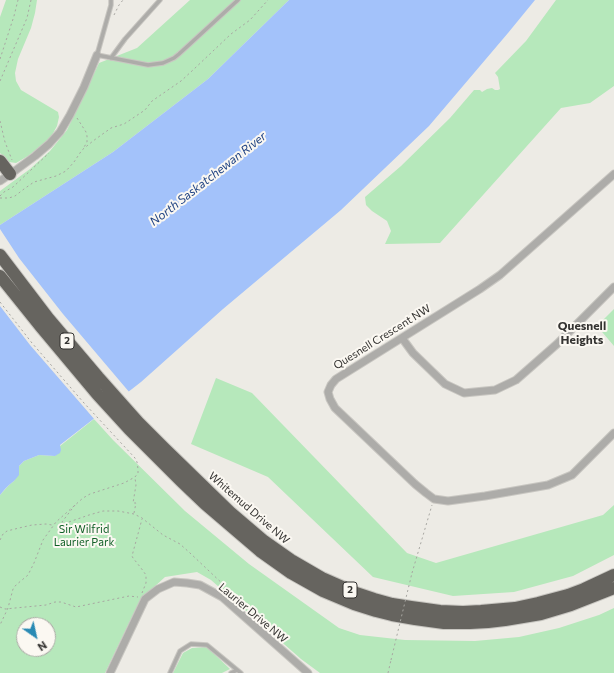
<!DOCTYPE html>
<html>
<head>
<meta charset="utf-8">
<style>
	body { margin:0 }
	#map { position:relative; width:614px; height:673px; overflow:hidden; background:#edebe5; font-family:Commissioner,sans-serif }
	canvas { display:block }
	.north { position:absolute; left:16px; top:617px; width:40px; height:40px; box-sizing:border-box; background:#fbf8f2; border:1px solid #aba9a5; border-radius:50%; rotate:146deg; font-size:11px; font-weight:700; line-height:16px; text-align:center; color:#343331 }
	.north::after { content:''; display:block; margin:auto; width:14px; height:18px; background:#298ab4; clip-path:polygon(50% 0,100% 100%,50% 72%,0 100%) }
</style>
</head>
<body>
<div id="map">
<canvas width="614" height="673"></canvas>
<div class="north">N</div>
</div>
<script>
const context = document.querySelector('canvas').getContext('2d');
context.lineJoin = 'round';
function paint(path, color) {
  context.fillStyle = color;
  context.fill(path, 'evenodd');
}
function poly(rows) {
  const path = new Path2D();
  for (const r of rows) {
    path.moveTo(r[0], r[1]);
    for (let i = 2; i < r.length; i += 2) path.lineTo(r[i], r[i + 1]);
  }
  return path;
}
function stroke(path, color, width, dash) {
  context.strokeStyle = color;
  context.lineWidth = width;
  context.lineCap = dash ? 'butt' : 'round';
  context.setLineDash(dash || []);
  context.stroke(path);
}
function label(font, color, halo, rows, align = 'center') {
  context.font = font + ' Commissioner,sans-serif';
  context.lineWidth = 4;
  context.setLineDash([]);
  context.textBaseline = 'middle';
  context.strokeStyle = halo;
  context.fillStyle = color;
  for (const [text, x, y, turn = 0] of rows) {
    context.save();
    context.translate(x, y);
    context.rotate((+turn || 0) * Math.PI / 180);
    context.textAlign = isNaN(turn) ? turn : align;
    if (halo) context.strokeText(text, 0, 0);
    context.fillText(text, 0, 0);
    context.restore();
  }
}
paint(poly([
	[6,0,37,0,35,13,31,28,18,59,15,73,16,81,21,90,58,112,59,117,57,126,51,137,38,148,28,156,16,163,9,162,0,153,0,17],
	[190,0,289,0,208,79,113,152,0,225,0,191,30,169,50,151,67,130,99,63,137,48],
	[556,0,614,0,614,86,590,103,561,108,440,243,385,244,391,231,387,221,372,211,366,205,365,197,401,166,450,118,474,90,480,90,482,92,487,89,492,88,495,90,498,90,500,89,498,77,495,73,526,41],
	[614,309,614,346,597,326],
	[216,378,252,393,407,553,436,563,603,515,614,505,614,555,573,576,514,592,453,596,373,577,268,477,191,444],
	[94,419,113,440,185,511,249,564,339,628,360,635,405,640,475,641,519,637,559,628,599,615,614,608,614,673,320,673,301,659,211,580,197,572,165,577,140,600,105,673,0,673,0,495,9,485,14,481,19,466,24,461,39,455,55,456,60,446],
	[24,625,48,625,48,649,24,649],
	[207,647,230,669,222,673,173,673,183,653,192,648]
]), '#b6e8bb');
paint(poly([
	[289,0,535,0,508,33,429,126,341,210,223,309,141,382,60,445,61,450,60,453,55,456,39,455,24,461,19,466,19,475,14,481,9,485,5,489,0,495,0,225,113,152,208,79]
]), '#a3c2fa');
paint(poly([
	[0,229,19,258,63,314,130,393,95,420,30,345,0,306]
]), '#edebe5');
const service = poly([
	[111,0,111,5,97,55,148,65,163,63,174,58,179,54,238,0],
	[111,58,125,39,160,0],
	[170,673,180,651,191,644,207,645,241,673],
	[231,673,237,670]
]);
const minor = poly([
	[614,174,500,275,480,289,336,379,331,385,328,392,330,399,335,408,415,484,426,493,434,499,448,501,485,496,548,485,572,475,614,433],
	[0,181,16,170,35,156,49,144,60,132,70,115,84,87,97,55],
	[402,338,413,353,445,384,464,393,495,390,516,380,557,344,614,287],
	[110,673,145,599,158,589,174,582,187,583,200,585,222,597,308,673]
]);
const motorway = poly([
	[0,161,10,174],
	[0,255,48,318,98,377,138,422,164,448,230,512,264,541,291,560,322,578,356,593,374,599,392,604,411,607,440,611,463,612,481,611,515,608,538,603,568,595,584,589,614,575],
	[0,276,41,327,97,394,129,429,181,481,205,504,260,551,291,573,323,591,354,604,376,611,392,615,415,619,444,623,470,623,488,622,505,620,541,614,571,605,614,588]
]);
stroke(service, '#c8c6c1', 5.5);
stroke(minor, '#c8c6c1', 9);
stroke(motorway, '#c8c6c1', 14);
stroke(poly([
	[114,15,119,5,123,0],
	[0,59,14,16,18,0],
	[0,81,27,18,31,0],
	[77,118,86,132,87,136,87,142,83,149],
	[0,121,5,142,12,160],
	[0,196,4,192,13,187,49,153],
	[0,198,9,198,15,196,24,189,34,182,56,176,66,171,74,162,82,150,93,141,111,128,124,124,145,110,152,101,181,81,193,70,231,34,250,20,268,0],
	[0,302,32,343,84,403,135,458,137,462,138,469,138,473,135,477,124,483,90,494,83,498,56,522,43,540,34,563,28,575,16,585,13,589,8,608,0,625],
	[75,505,62,522,63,524,89,515,103,511,118,511,134,514,142,518,163,535,180,544,190,553,244,604,245,607],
	[134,513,136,503,133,503,136,485,135,478],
	[0,540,3,534,7,531,19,528,32,525,46,524,52,525],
	[412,573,432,505],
	[142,593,146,583,146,575,141,568,133,558,132,556,142,519],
	[0,607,5,609,46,605,55,602,61,602,76,607,129,596,138,597],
	[388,673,391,660]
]), '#a7a6a1', 1, [2, 3]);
stroke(service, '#adaca9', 3.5);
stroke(minor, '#adaca9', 7);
stroke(motorway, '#66645f', 12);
stroke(poly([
	[391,660,412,573]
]), '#a7a6a1', 1, [2, 3]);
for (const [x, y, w] of [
	[67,341,14],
	[350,590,14]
]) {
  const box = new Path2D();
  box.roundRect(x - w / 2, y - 8, w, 16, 3);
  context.fillStyle = '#fbf8f2';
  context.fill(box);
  stroke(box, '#343331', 1);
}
label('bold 10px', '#343331', null, [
	["2",67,341],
	["2",350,590]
]);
label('11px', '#343331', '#fbf8f2', [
	["Quesnell Crescent NW",382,337,-32],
	["Whitemud Drive NW",249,508,41],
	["Laurier Drive NW",253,613,40]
]);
label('11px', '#105f26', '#fbf8f2', [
	["Sir Wilfrid",84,529],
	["Laurier Park",84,542]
]);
label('italic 12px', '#204383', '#fbf8f2', [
	["North Saskatchewan River",208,179,-38]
]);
label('bold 12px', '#343331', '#fbf8f2', [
	["Quesnell",582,326],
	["Heights",582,340]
]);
</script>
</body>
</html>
